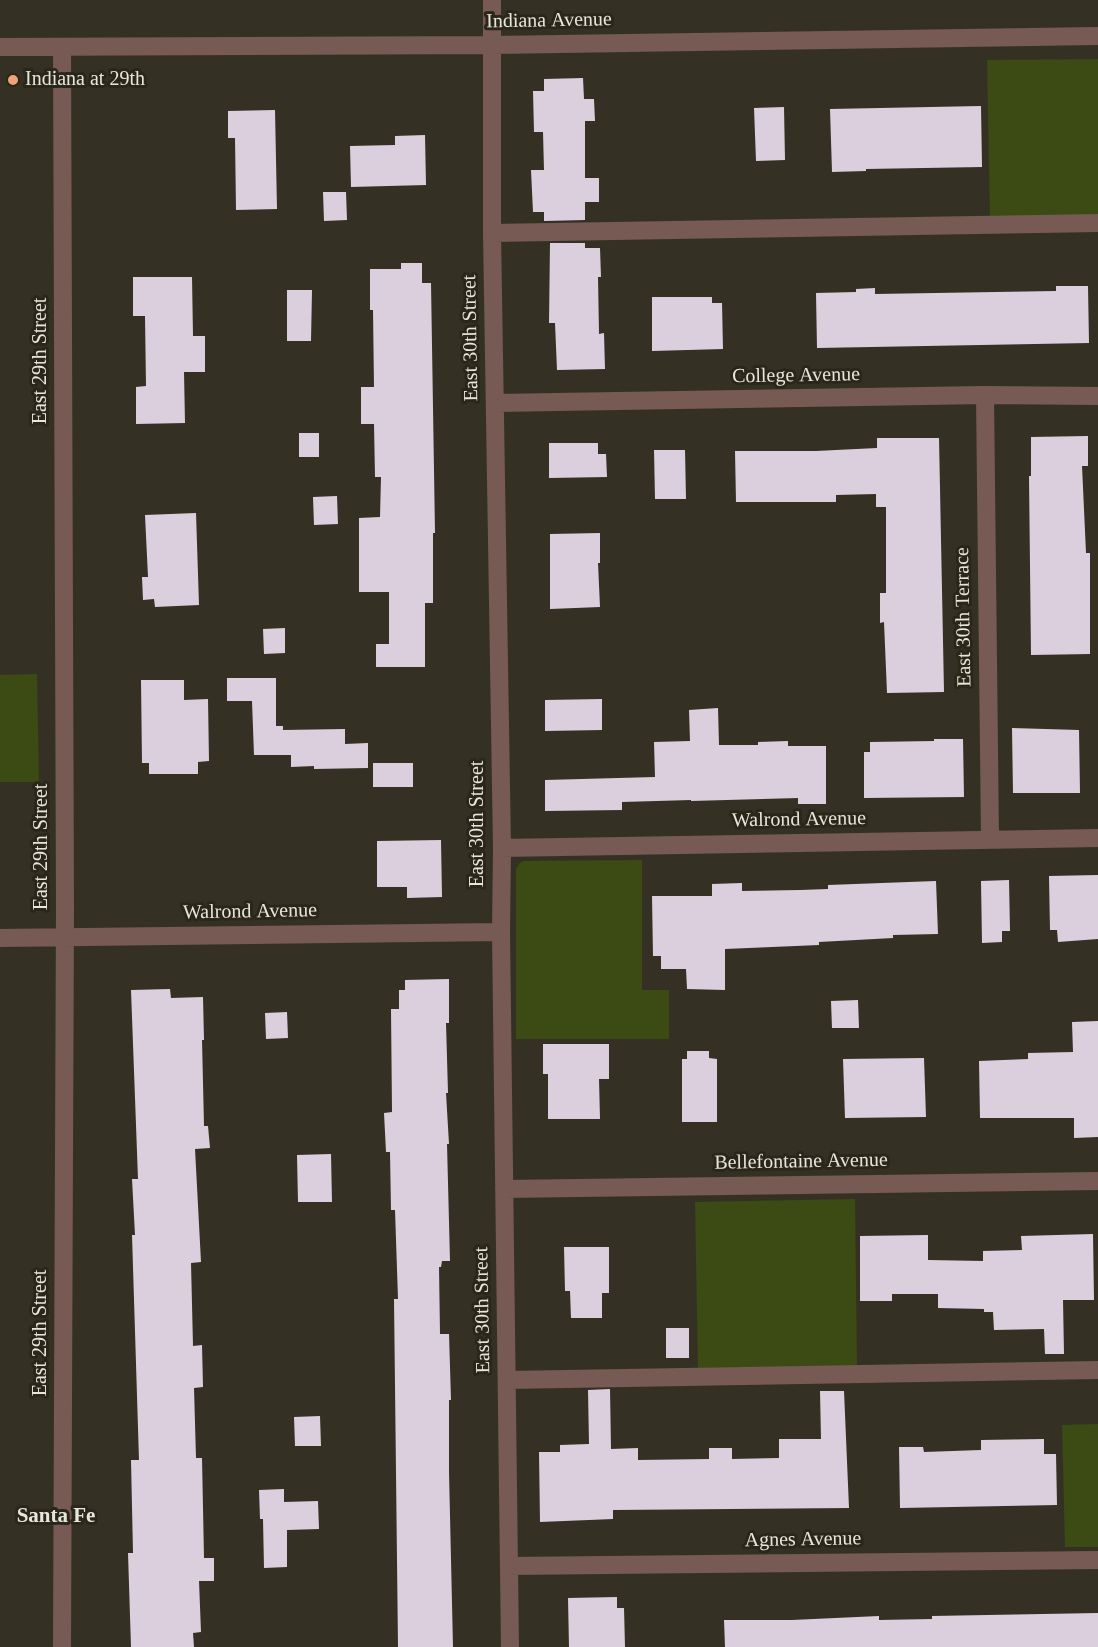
<!DOCTYPE html>
<html>
<head>
<meta charset="utf-8">
<style>
	body { margin:0 }
	canvas { display:block; background:#343124 }
</style>
</head>
<body>
<canvas width="1098" height="1647"></canvas>
<script>
const context = document.querySelector('canvas').getContext('2d');
context.lineJoin = 'round';
function paint(path, color) {
  context.fillStyle = color;
  context.fill(path, 'evenodd');
}
function poly(rows) {
  const path = new Path2D();
  for (const r of rows) {
    path.moveTo(r[0], r[1]);
    for (let i = 2; i < r.length; i += 2) path.lineTo(r[i], r[i + 1]);
  }
  return path;
}
function stroke(path, color, width, dash) {
  context.strokeStyle = color;
  context.lineWidth = width;
  context.lineCap = dash ? 'butt' : 'round';
  context.setLineDash(dash || []);
  context.stroke(path);
}
function label(font, color, halo, rows, align = 'center') {
  context.font = font + ' Georgia,serif';
  context.lineWidth = 6;
  context.setLineDash([]);
  context.textBaseline = 'middle';
  context.strokeStyle = halo;
  context.fillStyle = color;
  for (const [text, x, y, turn = 0] of rows) {
    context.save();
    context.translate(x, y);
    context.rotate((+turn || 0) * Math.PI / 180);
    context.textAlign = isNaN(turn) ? turn : align;
    if (halo) context.strokeText(text, 0, 0);
    context.fillText(text, 0, 0);
    context.restore();
  }
}
paint(poly([
	[1098,59,1098,218,990,219,987,60],
	[37,674,39,782,0,782,0,675],
	[642,860,642,990,669,990,669,1039,516,1039,516,869,519,864,523,861],
	[855,1199,857,1366,698,1368,695,1202],
	[1098,1424,1098,1547,1065,1547,1062,1425]
]), '#3c4a13');
paint(poly([
	[583,78,584,99,594,99,595,121,585,121,585,178,599,178,599,202,585,202,585,220,544,221,544,212,533,212,531,170,544,170,543,132,534,132,533,91,544,91,544,79],
	[981,106,982,167,866,169,866,171,832,172,830,109],
	[784,107,785,160,756,161,754,108],
	[275,110,277,209,236,210,235,138,228,138,228,111],
	[425,135,426,185,351,187,350,146,395,145,395,136],
	[323,192,346,192,347,220,324,221],
	[550,243,585,243,585,248,600,248,601,277,598,277,599,334,604,333,605,369,557,370,555,323,549,323],
	[401,263,422,263,422,283,431,283,435,533,433,533,433,603,425,603,425,667,376,667,376,644,389,644,389,592,359,592,359,518,380,517,381,477,375,477,374,424,361,424,361,387,374,387,373,310,370,310,370,269,401,269],
	[133,277,192,277,193,336,205,336,205,372,184,372,185,423,136,424,136,387,146,386,145,316,133,316],
	[1056,286,1088,286,1089,343,817,348,816,293,856,292,856,289,875,288,875,294,1056,291],
	[287,290,312,290,311,341,287,341],
	[652,297,712,297,712,303,722,303,723,349,652,351],
	[299,433,319,433,319,457,299,457],
	[1088,436,1088,466,1082,466,1086,553,1090,553,1090,654,1031,655,1029,476,1031,476,1031,437],
	[877,438,939,438,944,692,887,693,884,622,880,623,880,593,886,593,886,507,876,507,876,494,836,495,836,502,736,502,735,451,816,451,877,448],
	[549,443,598,443,598,454,606,454,607,477,549,478],
	[654,450,685,450,686,499,655,499],
	[337,496,338,524,314,525,313,497],
	[196,513,199,605,155,607,154,599,143,600,142,577,148,577,145,515],
	[600,533,600,563,598,563,600,607,550,609,550,534],
	[285,628,285,653,264,654,263,629],
	[227,678,276,678,276,726,283,726,283,730,345,729,345,744,368,743,368,768,314,769,314,766,291,767,291,755,254,755,252,701,227,701],
	[141,680,184,680,184,700,208,699,209,761,198,762,198,774,149,774,149,763,142,763],
	[602,699,602,730,545,731,545,700],
	[718,708,719,745,758,745,758,742,788,741,788,746,826,746,826,804,798,804,798,798,691,801,691,800,622,802,622,810,545,811,545,780,655,777,654,742,690,741,689,710],
	[1012,728,1079,730,1080,793,1013,793],
	[934,739,963,739,964,797,864,798,864,752,870,752,870,742,934,741],
	[373,763,413,763,413,787,373,787],
	[441,840,442,897,407,898,407,887,377,887,377,841],
	[1098,875,1098,939,1058,942,1057,930,1050,930,1049,876],
	[1009,880,1010,931,1002,931,1002,942,982,943,981,881],
	[936,881,938,934,893,935,893,938,819,942,819,945,725,949,725,990,687,989,686,969,661,969,661,956,653,956,652,896,712,896,712,884,742,883,742,891,800,890,828,889,828,885],
	[449,979,449,1023,446,1023,448,1093,446,1093,449,1144,447,1144,450,1261,442,1261,441,1267,439,1267,440,1334,449,1334,451,1400,449,1400,449,1472,453,1647,398,1647,394,1299,398,1299,395,1210,391,1210,390,1152,386,1152,384,1113,392,1112,391,1009,399,1009,399,990,405,990,405,980],
	[170,989,171,998,203,997,204,1040,202,1040,204,1126,208,1126,210,1148,195,1149,201,1262,191,1263,193,1346,202,1345,203,1387,194,1388,196,1458,202,1458,204,1558,214,1558,214,1581,199,1581,201,1632,193,1633,194,1647,131,1647,128,1553,133,1553,131,1460,139,1460,132,1235,135,1235,132,1179,138,1179,131,990],
	[858,1000,859,1028,832,1028,831,1001],
	[287,1012,288,1038,266,1039,265,1013],
	[1098,1021,1098,1137,1074,1138,1074,1118,980,1118,979,1061,1028,1059,1028,1053,1073,1052,1072,1022],
	[543,1044,609,1044,609,1079,599,1079,600,1119,548,1119,548,1074,543,1074],
	[687,1051,709,1051,709,1058,717,1059,717,1122,682,1122,682,1059,687,1059],
	[924,1058,926,1117,845,1118,843,1059],
	[331,1154,332,1202,298,1202,297,1155],
	[1093,1234,1094,1300,1063,1300,1064,1354,1045,1354,1044,1329,994,1330,993,1312,984,1312,984,1309,938,1308,938,1294,892,1294,892,1301,860,1301,860,1236,928,1235,928,1260,983,1261,983,1251,1022,1250,1021,1236],
	[564,1247,609,1247,609,1293,602,1293,602,1318,571,1318,570,1291,565,1291],
	[666,1328,689,1328,689,1358,666,1358],
	[610,1389,611,1449,638,1448,638,1460,709,1459,709,1448,732,1448,732,1459,779,1458,779,1439,821,1439,820,1391,844,1391,849,1508,613,1510,613,1519,540,1522,539,1452,560,1452,560,1445,589,1444,588,1390],
	[320,1416,321,1446,295,1446,294,1417],
	[1044,1439,1044,1454,1056,1454,1057,1505,900,1508,899,1447,923,1447,924,1452,981,1450,981,1440],
	[284,1489,284,1502,318,1501,319,1529,287,1530,287,1567,264,1568,263,1519,260,1519,259,1490],
	[617,1597,617,1608,624,1608,625,1647,569,1647,568,1598],
	[1098,1613,1098,1647,725,1647,724,1620,792,1620,879,1616,879,1620,932,1619,932,1616]
]), '#dbcfde');
stroke(poly([
	[492,0,492,233,502,848,501,932,510,1647],
	[0,47,493,45,1098,36],
	[492,233,1098,223],
	[985,395,990,839],
	[495,403,985,395,1098,396],
	[502,848,1098,838],
	[0,938,501,932],
	[504,1189,1098,1181],
	[507,1380,1098,1370],
	[509,1566,1098,1560],
	[62,1647,65,908,62,47]
]), '#765a53', 18);
for (const [x, y, r, color] of [
	[13,80,6,"#f0a279"]
]) {
  const dot = new Path2D();
  dot.arc(x, y, r, 0, 2 * Math.PI);
  context.fillStyle = color;
  context.fill(dot);
  stroke(dot, '#2a271a', 2);
}
label('20px', '#e7e6dd', '#2a271a', [
	["Indiana Avenue",549,21,-1],
	["East 30th Street",471,338,-91],
	["East 29th Street",41,361,-90],
	["College Avenue",796,376,-1],
	["East 30th Terrace",964,617,-91],
	["Walrond Avenue",799,820,-1],
	["East 30th Street",478,824,-90],
	["East 29th Street",42,847,-90],
	["Walrond Avenue",250,912,-1],
	["Bellefontaine Avenue",801,1162,-1],
	["East 30th Street",483,1310,-91],
	["East 29th Street",41,1333,-90],
	["Agnes Avenue",803,1540,-1]
]);
label('20px', '#e7e6dd', '#2a271a', [
	["Indiana at 29th",25,80]
], 'left');
label('bold 21px', '#e7e6dd', '#2a271a', [
	["Santa Fe",56,1517]
]);
</script>
</body>
</html>
